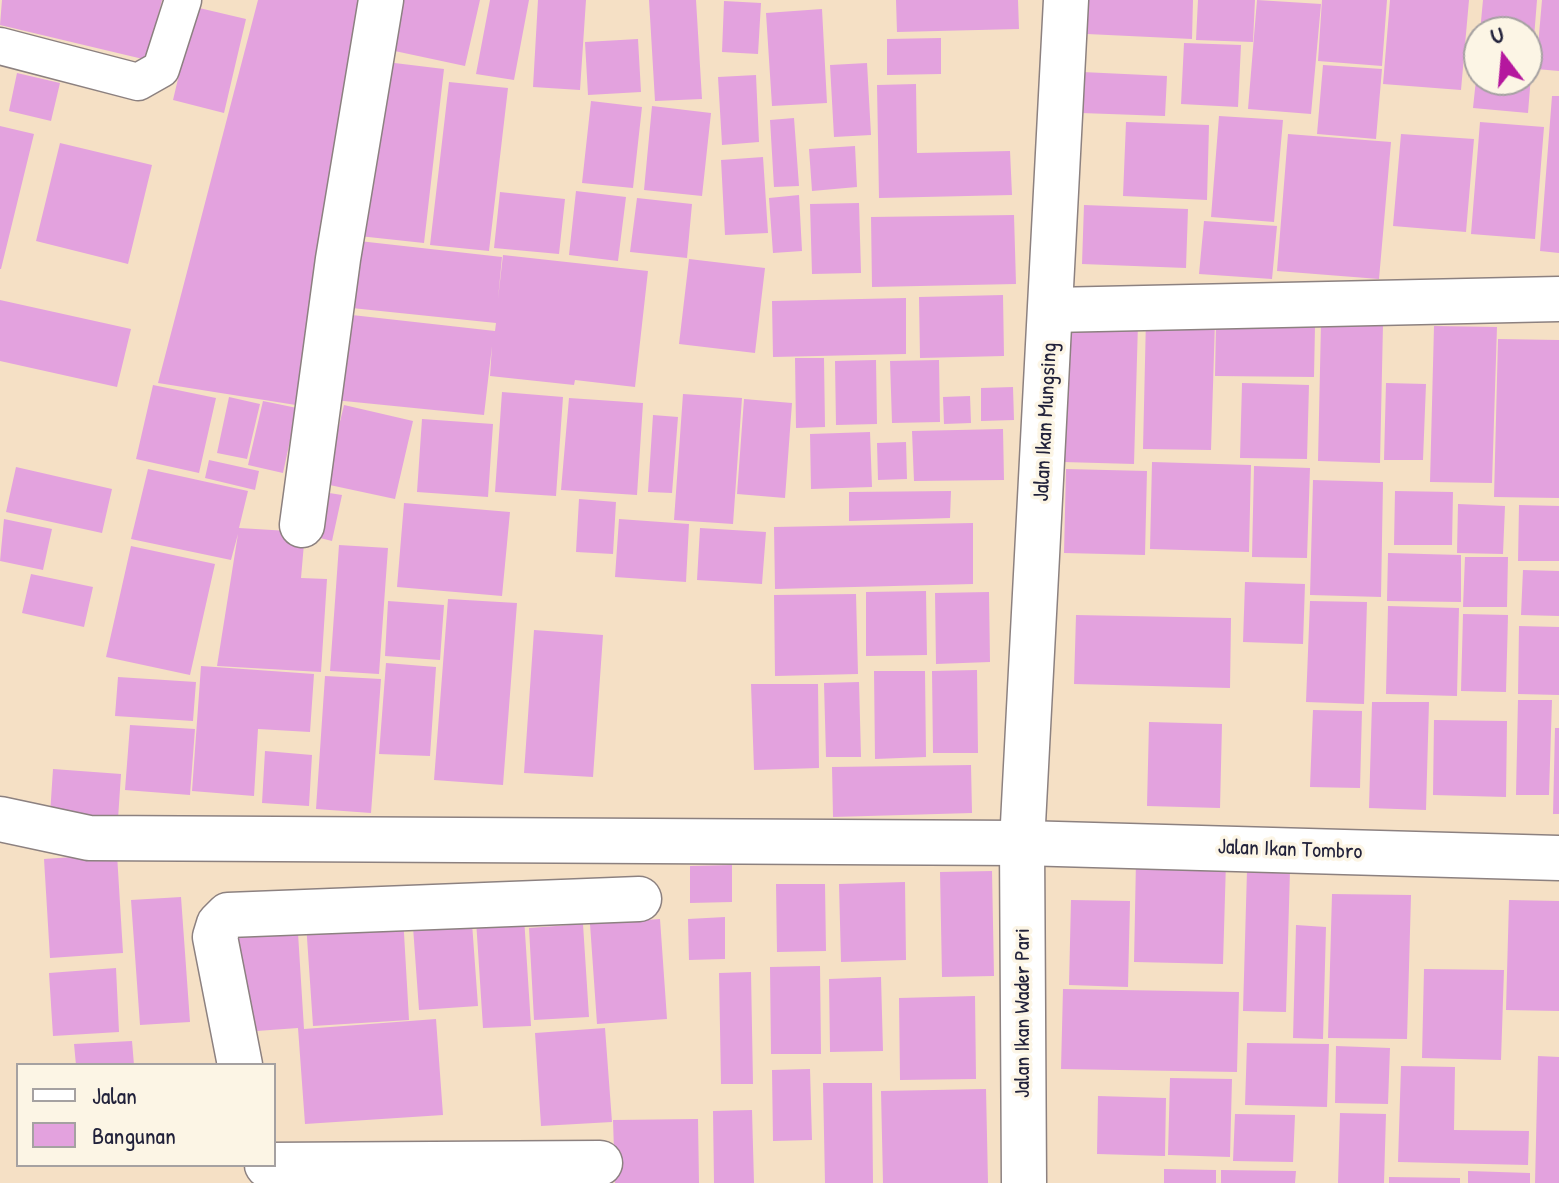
<!DOCTYPE html>
<html>
<head>
<meta charset="utf-8">
<style>
	body { margin:0 }
	#map { position:relative; width:1559px; height:1183px; overflow:hidden; background:#f5e0c5; font-family:"Patrick Hand",sans-serif }
	canvas { display:block }
	.legend { position:absolute; left:16px; top:1063px; width:260px; height:104px; box-sizing:border-box; background:#fcf5e5; border:2px solid #a5a1a1; margin:0; padding:10px 14px; list-style:none; font-size:24px; color:#22223b }
	.legend li { display:flex; align-items:center; gap:16px; height:40px }
	.legend b { width:40px; border:2px solid #a5a1a1 }
	.north { position:absolute; left:1463px; top:16px; width:80px; height:80px; box-sizing:border-box; background:#fcf5e5; border:2px solid #a5a1a1; border-radius:50%; rotate:344deg; font-size:22px; font-weight:700; line-height:32px; text-align:center; color:#22223b }
	.north::after { content:''; display:block; margin:auto; width:28px; height:36px; background:#b5179e; clip-path:polygon(50% 0,100% 100%,50% 72%,0 100%) }
</style>
</head>
<body>
<div id="map">
<canvas width="1559" height="1183"></canvas>
<ul class="legend">
<li><b style="height:10px;background:#fff"></b>Jalan</li>
<li><b style="height:22px;background:#e3a2de"></b>Bangunan</li>
</ul>
<div class="north">U</div>
</div>
<script>
const context = document.querySelector('canvas').getContext('2d');
context.lineJoin = 'round';
function paint(path, color) {
  context.fillStyle = color;
  context.fill(path, 'evenodd');
}
function poly(rows) {
  const path = new Path2D();
  for (const r of rows) {
    path.moveTo(r[0], r[1]);
    for (let i = 2; i < r.length; i += 2) path.lineTo(r[i], r[i + 1]);
  }
  return path;
}
function stroke(path, color, width, dash) {
  context.strokeStyle = color;
  context.lineWidth = width;
  context.lineCap = dash ? 'butt' : 'round';
  context.setLineDash(dash || []);
  context.stroke(path);
}
function label(font, color, halo, rows, align = 'center') {
  context.font = font + ' "Patrick Hand",sans-serif';
  context.lineWidth = 7;
  context.setLineDash([]);
  context.textBaseline = 'middle';
  context.strokeStyle = halo;
  context.fillStyle = color;
  for (const [text, x, y, turn = 0] of rows) {
    context.save();
    context.translate(x, y);
    context.rotate((+turn || 0) * Math.PI / 180);
    context.textAlign = isNaN(turn) ? turn : align;
    if (halo) context.strokeText(text, 0, 0);
    context.fillText(text, 0, 0);
    context.restore();
  }
}
paint(poly([
	[2,0,162,0,147,60,0,25],
	[258,0,359,0,302,406,158,383],
	[401,0,480,0,465,66,390,50],
	[490,0,529,0,514,80,476,74],
	[538,0,586,0,580,90,533,87],
	[649,0,696,0,702,99,655,101],
	[896,0,1018,0,1019,29,897,32],
	[1088,0,1193,0,1192,39,1087,34],
	[1198,0,1255,0,1253,42,1196,40],
	[1257,0,1321,4,1311,114,1248,109],
	[1322,0,1387,0,1382,66,1318,61],
	[1390,0,1469,0,1461,90,1383,84],
	[1483,0,1537,0,1528,113,1473,108,1477,70,1479,80,1527,80,1527,32,1480,32],
	[1542,0,1559,0,1559,71,1536,69],
	[724,1,761,3,758,54,722,52],
	[195,7,246,19,224,113,173,100],
	[822,9,827,103,772,106,766,13],
	[941,38,941,74,887,75,887,39],
	[638,39,641,92,588,95,585,42],
	[1184,43,1241,45,1238,107,1181,104],
	[378,61,444,69,424,243,359,236],
	[867,63,871,135,834,137,830,65],
	[1323,65,1382,69,1376,139,1317,134],
	[1082,72,1167,76,1165,116,1081,113],
	[17,73,60,83,51,121,9,111],
	[756,75,759,142,722,145,718,77],
	[449,82,508,88,489,251,430,245],
	[916,84,917,153,1010,151,1012,195,879,198,877,85],
	[1552,96,1559,96,1559,253,1540,251],
	[591,101,642,107,633,188,582,183],
	[652,106,711,113,702,196,644,190],
	[1219,116,1283,120,1274,222,1211,217],
	[794,118,799,186,774,187,770,120],
	[1126,122,1209,125,1207,200,1123,196],
	[1480,122,1544,127,1535,239,1471,234],
	[0,126,34,134,1,269,0,269],
	[1288,134,1391,142,1379,279,1277,271],
	[1401,134,1474,139,1466,232,1393,226],
	[60,143,152,165,128,264,36,241],
	[855,146,857,187,812,191,809,149],
	[763,157,768,233,725,235,721,160],
	[576,191,626,197,618,261,569,255],
	[500,192,565,199,559,254,494,248],
	[799,195,802,251,773,253,769,198],
	[637,198,692,204,687,258,630,252],
	[859,203,861,273,812,274,810,204],
	[1084,205,1188,209,1186,268,1082,264],
	[1014,215,1016,284,872,287,871,217],
	[1204,221,1277,226,1272,279,1199,274],
	[350,240,502,257,498,299,503,255,648,271,635,387,575,380,574,385,490,376,492,346,484,415,334,400,343,314,495,331,496,323,342,307],
	[689,259,765,268,755,353,679,344],
	[1003,295,1004,356,920,358,919,297],
	[906,298,906,354,773,357,772,301],
	[0,300,131,329,117,387,0,361],
	[1146,318,1215,321,1211,450,1143,449],
	[1067,321,1138,323,1134,464,1063,462],
	[1321,323,1383,324,1380,463,1318,461],
	[1216,325,1315,326,1314,377,1215,376],
	[1434,326,1497,327,1492,483,1430,482],
	[1498,339,1559,340,1559,498,1494,497],
	[795,358,824,358,825,427,796,428],
	[876,360,877,424,836,425,835,361],
	[939,360,940,422,892,423,890,361],
	[1242,383,1309,385,1307,459,1240,458],
	[1386,383,1426,384,1423,460,1384,460],
	[153,385,216,398,199,473,136,459],
	[1013,387,1014,420,981,421,981,388],
	[502,392,563,397,556,496,495,492],
	[683,394,742,398,733,524,674,520],
	[970,396,971,423,944,424,943,397],
	[229,397,260,404,247,459,217,453],
	[569,398,643,403,637,495,561,490],
	[744,399,792,403,785,498,737,494],
	[263,401,297,408,283,473,248,465],
	[344,405,413,421,395,499,325,484],
	[653,415,678,417,672,493,648,492],
	[422,419,493,424,488,497,417,492],
	[1003,429,1004,480,914,481,912,431],
	[870,432,872,487,811,489,810,434],
	[906,442,907,479,878,480,877,443],
	[209,460,259,471,255,490,205,478],
	[1152,462,1251,465,1249,552,1150,549],
	[1254,466,1310,468,1307,558,1252,557],
	[16,467,112,489,102,533,6,512],
	[148,469,248,491,239,528,305,532,301,578,327,579,321,672,217,666,238,534,231,560,131,539],
	[1066,469,1147,471,1145,555,1064,553],
	[1313,480,1383,482,1381,597,1310,595],
	[951,491,950,518,849,521,849,492],
	[1395,491,1453,492,1452,545,1394,545],
	[323,492,342,495,332,541,312,536],
	[579,499,616,502,613,554,576,552],
	[404,503,510,512,502,596,397,587],
	[1458,504,1505,506,1503,554,1457,553],
	[1519,505,1559,506,1559,561,1518,561],
	[4,519,52,529,43,570,0,561],
	[619,519,689,524,686,582,615,577],
	[973,523,973,584,775,589,774,527],
	[700,528,766,532,762,584,697,580],
	[339,545,388,548,379,674,330,671],
	[131,546,215,564,190,675,106,657],
	[1388,553,1461,555,1461,602,1387,601],
	[1465,557,1508,557,1507,607,1463,607],
	[1523,570,1559,571,1559,616,1521,615],
	[31,574,93,587,84,627,22,613],
	[1245,582,1305,584,1303,644,1243,642],
	[926,591,927,655,866,656,866,592],
	[989,592,990,662,936,664,935,593],
	[856,594,858,674,775,676,774,595],
	[448,599,517,603,503,785,434,780],
	[388,601,444,605,440,660,385,656],
	[1310,601,1367,602,1364,704,1306,702],
	[1388,606,1459,608,1457,696,1386,694],
	[1463,614,1508,615,1506,692,1461,691],
	[1076,615,1231,618,1230,688,1074,684],
	[1519,626,1559,627,1559,695,1518,694],
	[534,630,603,635,593,777,524,773],
	[386,663,436,667,430,756,379,754],
	[201,666,314,674,310,732,258,729,254,796,192,791],
	[977,670,978,753,933,753,932,671],
	[874,671,925,671,926,757,875,759],
	[325,676,381,679,371,813,316,809],
	[118,677,196,682,193,721,115,716],
	[859,682,861,757,826,757,824,683],
	[751,684,818,684,819,768,754,770],
	[1518,700,1552,700,1549,795,1516,795],
	[1372,702,1429,702,1426,810,1369,808],
	[1313,710,1362,711,1360,788,1310,787],
	[1434,720,1507,721,1506,797,1433,795],
	[1149,722,1222,724,1220,808,1147,806],
	[130,725,195,729,190,795,125,790],
	[1555,728,1559,728,1559,814,1553,814],
	[265,751,312,755,309,806,262,803],
	[971,765,972,813,833,817,832,767],
	[53,769,121,774,118,819,50,815],
	[117,854,123,953,50,958,44,859],
	[1136,860,1226,862,1223,964,1134,962],
	[732,865,732,902,690,903,690,866],
	[1247,870,1290,870,1286,1012,1243,1011],
	[992,871,994,976,942,977,940,872],
	[905,882,906,960,841,962,839,884],
	[776,884,825,884,826,951,777,952],
	[1332,894,1411,895,1407,1039,1328,1038],
	[181,897,190,1022,140,1025,131,900],
	[1071,900,1130,901,1128,987,1069,985],
	[1509,900,1559,901,1559,1011,1506,1010],
	[403,916,409,1020,313,1026,306,923],
	[297,917,304,1029,436,1019,443,1115,305,1124,298,1028,243,1032,236,921],
	[524,917,531,1026,483,1028,476,920],
	[725,917,725,959,689,960,688,919],
	[660,919,667,1019,597,1024,590,924],
	[472,923,478,1006,419,1010,413,927],
	[583,924,589,1017,534,1020,529,928],
	[1296,925,1326,927,1323,1039,1293,1038],
	[820,966,821,1054,771,1054,770,967],
	[116,968,119,1032,53,1036,49,973],
	[1424,969,1504,970,1501,1060,1422,1058],
	[751,972,753,1084,721,1084,719,973],
	[881,977,883,1051,830,1052,829,979],
	[1063,989,1239,992,1237,1072,1061,1069],
	[975,996,976,1079,900,1080,899,998],
	[605,1028,612,1122,541,1126,535,1033],
	[132,1041,134,1065,76,1065,74,1044],
	[1247,1043,1329,1044,1327,1107,1245,1105],
	[1336,1046,1390,1048,1388,1104,1335,1103],
	[1538,1056,1559,1057,1559,1183,1535,1183],
	[1401,1066,1455,1067,1454,1130,1529,1131,1528,1165,1398,1162],
	[810,1069,812,1140,773,1141,772,1070],
	[1170,1078,1232,1079,1230,1157,1168,1155],
	[823,1083,872,1083,873,1183,825,1183],
	[986,1089,988,1183,883,1183,881,1091],
	[1098,1096,1166,1098,1165,1156,1097,1154],
	[752,1110,754,1183,714,1183,713,1111],
	[1340,1113,1386,1114,1384,1183,1338,1183],
	[1235,1114,1295,1115,1293,1162,1233,1161],
	[698,1119,699,1183,615,1183,613,1120],
	[1164,1169,1216,1170,1216,1183,1164,1183],
	[1221,1170,1296,1171,1295,1183,1221,1183],
	[1468,1171,1530,1173,1530,1183,1468,1183],
	[1389,1177,1460,1178,1460,1183,1389,1183]
]), '#e3a2de');
const service = poly([
	[0,46,138,82,161,69,183,0]
]);
const minor = poly([
	[1052,310,1559,299],
	[302,525,338,259,381,0],
	[0,819,89,838,1022,843,1559,858],
	[240,1065,215,937,219,924,228,915,639,899],
	[267,1165,600,1163]
]);
const tertiary = poly([
	[1024,1183,1022,843,1066,0]
]);
stroke(service, '#8c8180', 39);
stroke(minor, '#8c8180', 47);
stroke(tertiary, '#8c8180', 47);
stroke(service, '#fff', 36);
stroke(minor, '#fff', 44);
stroke(tertiary, '#fff', 44);
label('22px', '#22223b', '#fcf5e5', [
	["Jalan Ikan Mungsing",1046,422,-87],
	["Jalan Ikan Tombro",1290,850,2],
	["Jalan Ikan Wader Pari",1023,1013,-90]
]);
</script>
</body>
</html>
